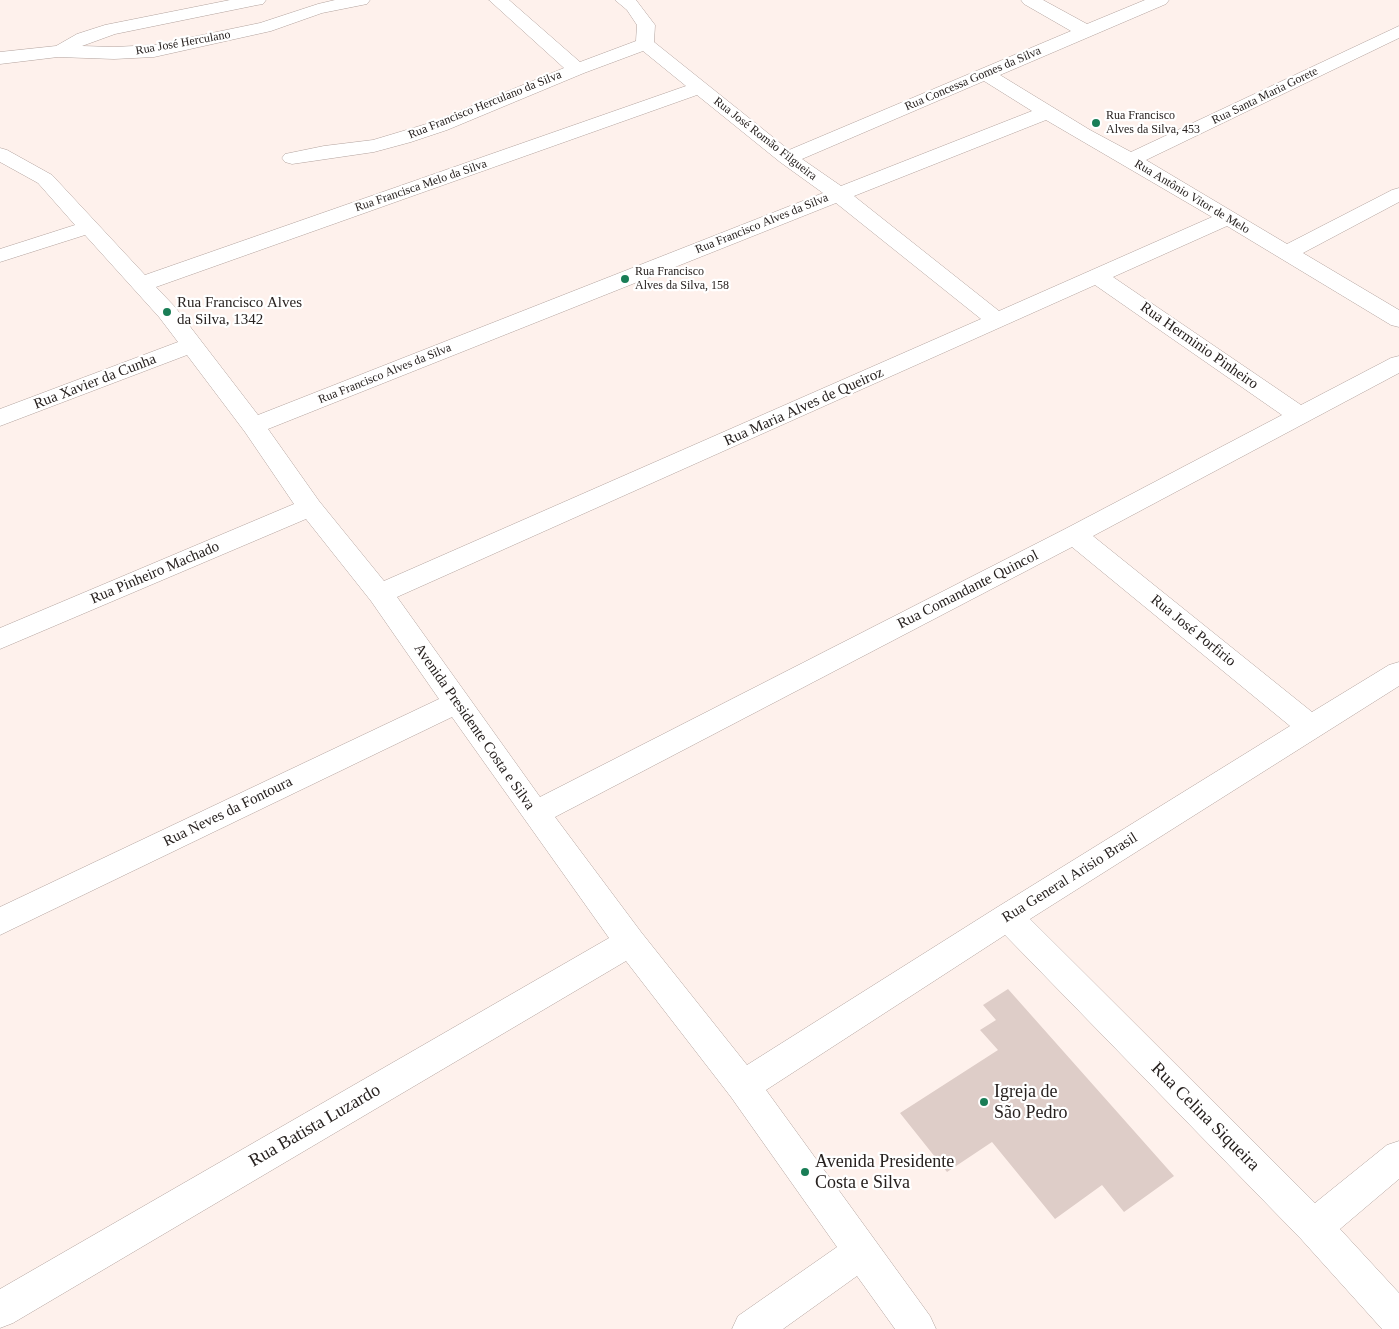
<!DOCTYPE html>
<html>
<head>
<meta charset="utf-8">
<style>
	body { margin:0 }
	canvas { display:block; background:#fef1ec }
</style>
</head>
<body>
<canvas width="1399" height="1329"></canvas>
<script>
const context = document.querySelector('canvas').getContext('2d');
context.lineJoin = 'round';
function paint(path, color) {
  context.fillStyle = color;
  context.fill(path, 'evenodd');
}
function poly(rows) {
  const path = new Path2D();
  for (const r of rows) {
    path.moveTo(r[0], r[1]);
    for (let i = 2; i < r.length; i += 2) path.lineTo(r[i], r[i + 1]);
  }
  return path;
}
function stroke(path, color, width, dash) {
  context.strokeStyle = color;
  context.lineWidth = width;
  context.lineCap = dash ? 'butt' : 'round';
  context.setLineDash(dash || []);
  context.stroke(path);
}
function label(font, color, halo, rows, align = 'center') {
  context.font = font + ' Georgia,serif';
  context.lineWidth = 4.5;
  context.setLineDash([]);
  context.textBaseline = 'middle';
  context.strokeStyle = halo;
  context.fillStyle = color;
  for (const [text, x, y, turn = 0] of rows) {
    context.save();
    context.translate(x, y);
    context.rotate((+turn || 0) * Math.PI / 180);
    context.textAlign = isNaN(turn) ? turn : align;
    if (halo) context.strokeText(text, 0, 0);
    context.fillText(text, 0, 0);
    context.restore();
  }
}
paint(poly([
	[1008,989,1174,1176,1124,1212,1102,1185,1055,1219,992,1142,947,1172,900,1113,998,1050,980,1030,996,1020,983,1005]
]), '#decdc8');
const minor = poly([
	[230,0,266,0,263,4,257,5,115,34,82,46,114,47,154,45,260,23,318,4,335,0,370,0,367,4,322,13,271,31,154,57,114,59,58,57,0,64,0,52,56,46,77,34,105,25,230,0],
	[489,0,509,0,580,62,636,41,637,25,627,10,615,0,636,0,655,25,654,42,789,150,1071,31,1024,4,1021,0,1043,0,1087,24,1145,0,1169,0,1166,4,1000,75,1090,130,1131,152,1399,26,1399,38,1146,160,1287,244,1392,190,1399,188,1399,202,1303,253,1399,310,1399,327,1391,325,1227,226,1113,277,1301,405,1391,358,1399,356,1399,373,1093,536,1312,712,1389,665,1399,662,1399,686,1030,919,1315,1203,1387,1145,1399,1141,1399,1179,1340,1229,1399,1293,1399,1329,1382,1329,1301,1239,1005,935,766,1090,930,1316,936,1329,895,1329,857,1276,783,1329,732,1329,738,1316,837,1247,731,1097,626,961,13,1323,0,1328,0,1289,609,938,452,717,0,935,0,907,439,699,371,601,306,519,0,649,0,628,294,504,245,432,187,355,0,426,0,409,178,342,159,317,85,235,0,262,0,249,75,225,38,183,0,162,0,148,7,150,52,175,145,275,686,86,643,51,584,73,447,130,411,142,374,152,292,164,285,162,282,158,285,154,324,146,373,140,433,122,564,68,489,0],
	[984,81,1032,111,841,186,802,159,984,81],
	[697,95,780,162,823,193,258,415,175,307,156,287,697,95],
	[1046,120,1212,217,999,311,854,196,1046,120],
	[836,203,981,319,384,581,319,501,268,429,836,203],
	[1095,285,1282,415,1065,529,540,797,397,597,1095,285],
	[1072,547,1290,726,996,908,747,1065,641,932,555,817,1072,547]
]);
stroke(minor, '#b2a29d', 1);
paint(minor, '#fff');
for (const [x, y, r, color] of [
	[1096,123,5,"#197d56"],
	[625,279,5,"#197d56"],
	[167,312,5,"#197d56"],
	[984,1102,5,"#197d56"],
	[805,1172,5,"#197d56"]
]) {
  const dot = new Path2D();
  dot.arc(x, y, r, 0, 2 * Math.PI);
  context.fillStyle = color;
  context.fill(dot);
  stroke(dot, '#fff', 2);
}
label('12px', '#282220', '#fff', [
	["Rua José Herculano",183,43,-10],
	["Rua Concessa Gomes da Silva",973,79,-23],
	["Rua Santa Maria Gorete",1265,96,-26],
	["Rua Francisco Herculano da Silva",485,105,-22],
	["Rua José Romão Filgueira",765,139,38],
	["Rua Francisca Melo da Silva",421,186,-19],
	["Rua Antônio Vitor de Melo",1192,197,31],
	["Rua Francisco Alves da Silva",762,224,-22],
	["Rua Francisco Alves da Silva",385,374,-22]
]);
label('12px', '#282220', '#fff', [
	["Rua Francisco",1106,116],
	["Alves da Silva, 453",1106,130],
	["Rua Francisco",635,272],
	["Alves da Silva, 158",635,286]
], 'left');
label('15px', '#282220', '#fff', [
	["Rua Francisco Alves",177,303],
	["da Silva, 1342",177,320]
], 'left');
label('15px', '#282220', '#fff', [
	["Rua Herminio Pinheiro",1199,346,35],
	["Rua Xavier da Cunha",95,382,-21],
	["Rua Maria Alves de Queiroz",804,407,-24],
	["Rua Pinheiro Machado",155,573,-23],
	["Rua Comandante Quincol",968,590,-27],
	["Rua José Porfirio",1193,631,39],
	["Avenida Presidente Costa e Silva",474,727,55],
	["Rua Neves da Fontoura",228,812,-26],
	["Rua General Arisio Brasil",1070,878,-32]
]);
label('18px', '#282220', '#fff', [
	["Igreja de",994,1092],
	["São Pedro",994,1113],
	["Avenida Presidente",815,1162],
	["Costa e Silva",815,1183]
], 'left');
label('18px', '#282220', '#fff', [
	["Rua Celina Siqueira",1205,1117,45],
	["Rua Batista Luzardo",315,1126,-30]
]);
</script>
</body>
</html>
